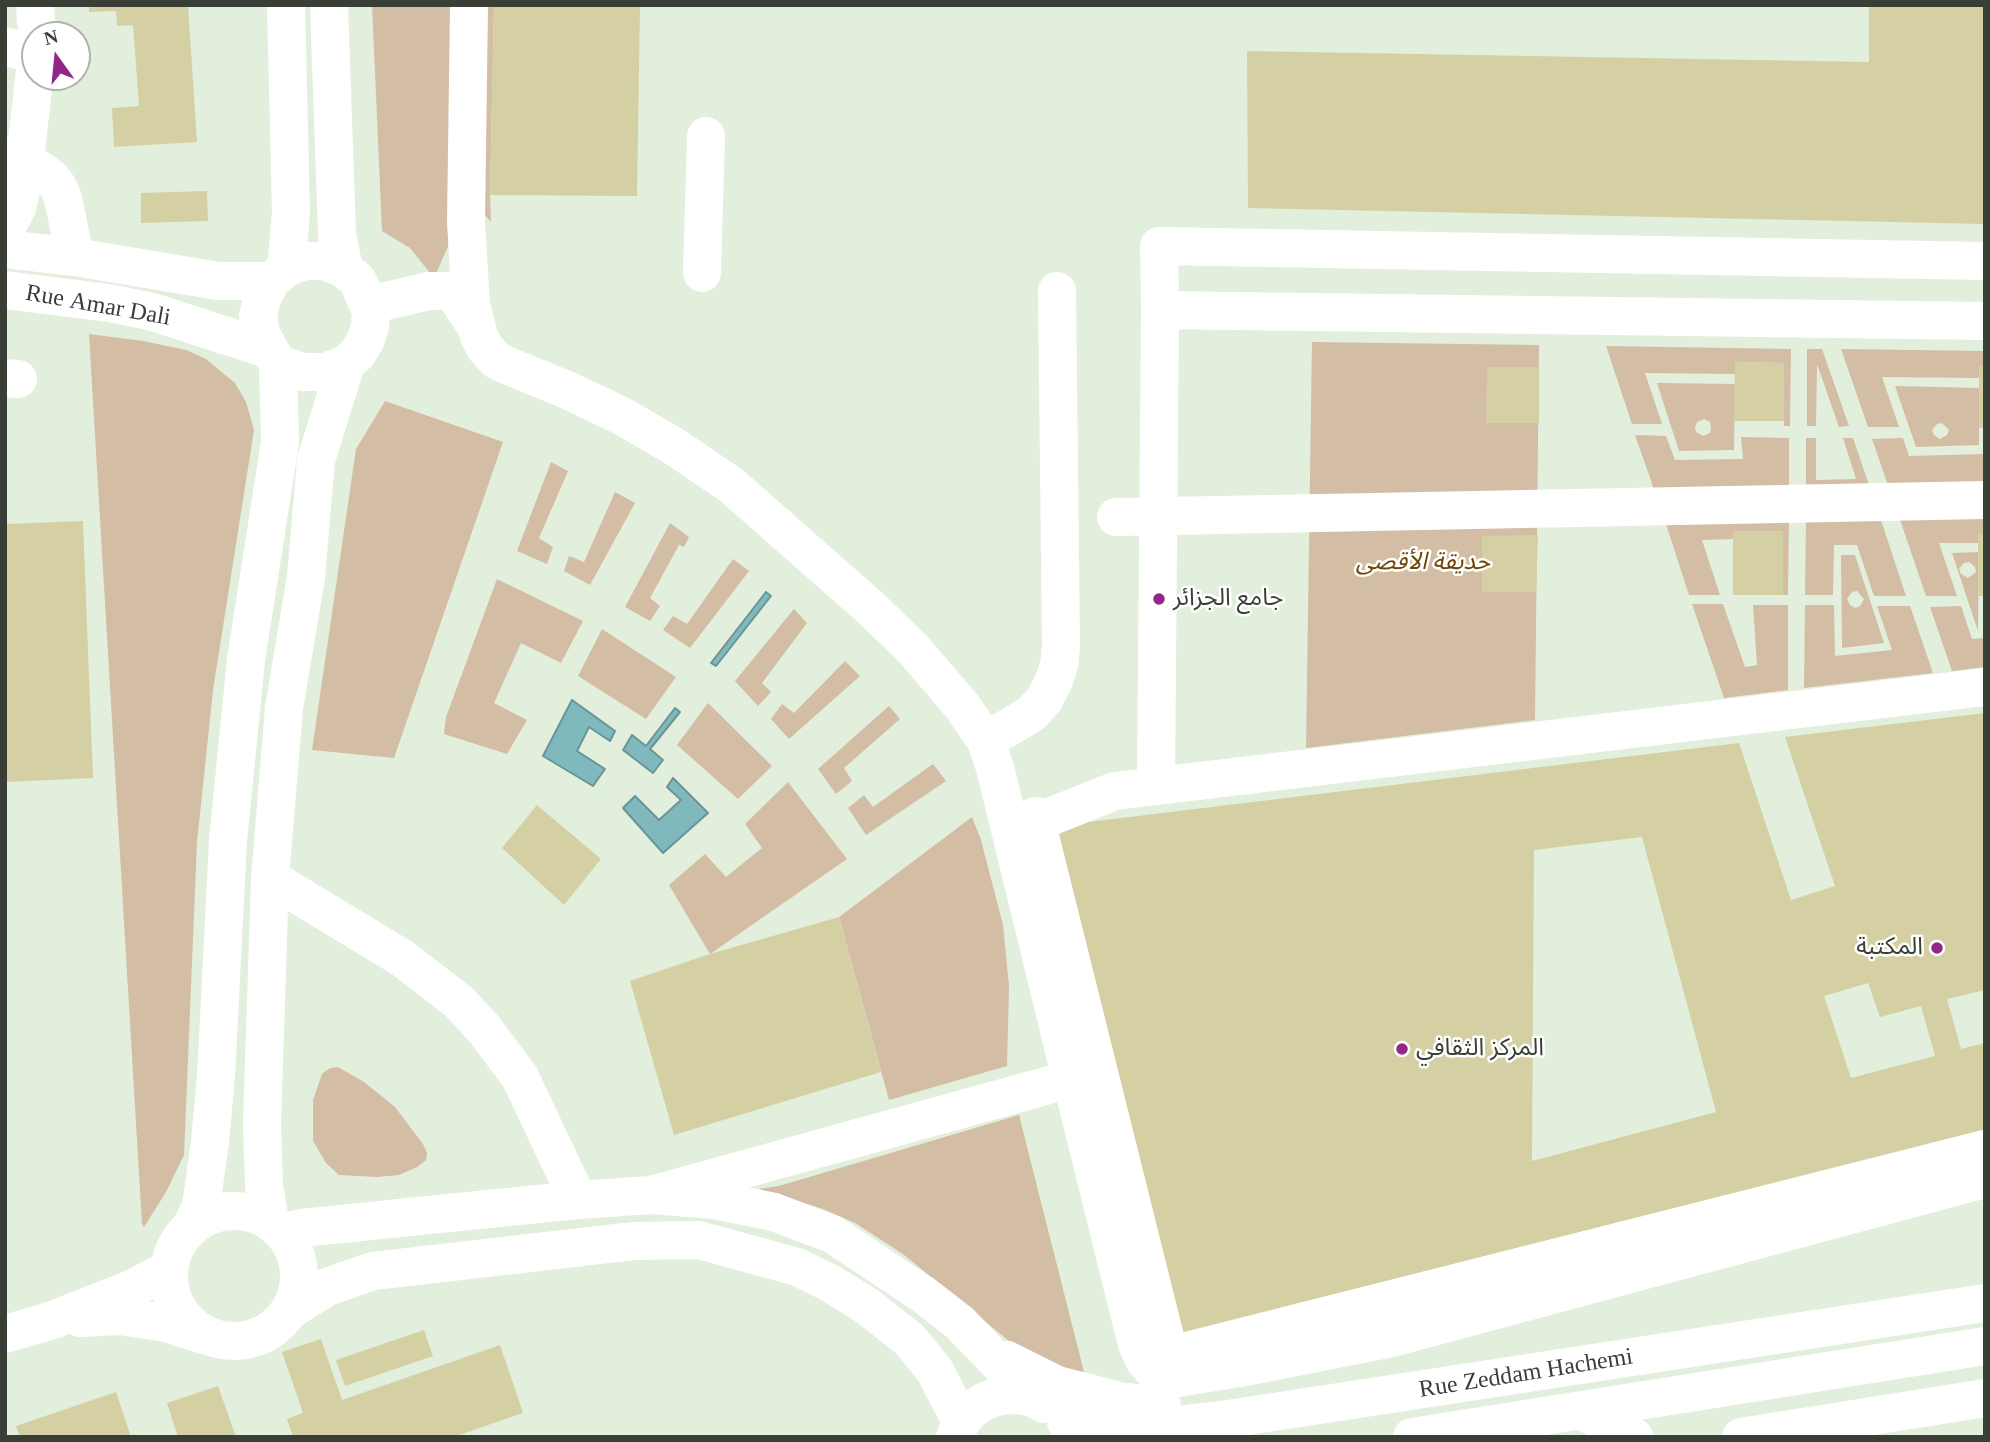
<!DOCTYPE html>
<html>
<head>
<meta charset="utf-8">
<style>
	body { margin:0 }
	#map { position:relative; width:1990px; height:1442px; overflow:hidden; background:#e2efdd; font-family:"Times New Roman",serif }
	canvas { display:block }
	.frame { position:absolute; inset:0; border:7px solid #393e37; pointer-events:none }
	.north { position:absolute; left:21px; top:21px; width:70px; height:70px; box-sizing:border-box; background:#fff; border:2px solid #b0b2af; border-radius:50%; rotate:345deg; font-size:19px; font-weight:700; line-height:28px; text-align:center; color:#393e37 }
	.north::after { content:''; display:block; margin:auto; width:24px; height:32px; background:#92278a; clip-path:polygon(50% 0,100% 100%,50% 72%,0 100%) }
</style>
</head>
<body>
<div id="map">
<canvas width="1990" height="1442"></canvas>
<div class="frame"></div>
<div class="north">N</div>
</div>
<script>
const context = document.querySelector('canvas').getContext('2d');
context.lineJoin = 'round';
function paint(path, color) {
  context.fillStyle = color;
  context.fill(path, 'evenodd');
}
function poly(rows) {
  const path = new Path2D();
  for (const r of rows) {
    if (r.length === 3) {
      path.moveTo(r[0] + r[2], r[1]);
      path.arc(r[0], r[1], r[2], 0, 2 * Math.PI);
      continue;
    }
    path.moveTo(r[0], r[1]);
    for (let i = 2; i < r.length; i += 2) path.lineTo(r[i], r[i + 1]);
  }
  return path;
}
function stroke(path, color, width, dash) {
  context.strokeStyle = color;
  context.lineWidth = width;
  context.lineCap = dash ? 'butt' : 'round';
  context.setLineDash(dash || []);
  context.stroke(path);
}
function label(font, color, halo, rows, align = 'center') {
  context.font = font + ' "Times New Roman","Noto Sans Arabic",serif';
  context.lineWidth = 5;
  context.setLineDash([]);
  context.textBaseline = 'middle';
  context.strokeStyle = halo;
  context.fillStyle = color;
  for (const [text, x, y, turn = 0] of rows) {
    context.save();
    context.translate(x, y);
    context.rotate((+turn || 0) * Math.PI / 180);
    context.textAlign = isNaN(turn) ? turn : align;
    if (halo) context.strokeText(text, 0, 0);
    context.fillText(text, 0, 0);
    context.restore();
  }
}
paint(poly([
	[372,5,461,5,458,224,434,278,410,248,382,231],
	[476,5,494,5,490,195,491,222,477,206],
	[89,334,143,341,186,350,206,359,235,383,246,402,254,430,213,690,197,842,184,1155,166,1192,144,1227,142,1224],
	[1312,342,1539,345,1535,720,1306,748],
	[1606,346,1791,349,1790,426,1784,426,1784,363,1735,362,1735,374,1645,373,1662,424,1632,424],
	[1807,349,1822,349,1849,426,1839,427,1817,364,1816,426,1807,426],
	[1841,349,1985,351,1985,366,1979,366,1979,378,1882,377,1899,427,1868,427],
	[1657,383,1735,384,1734,450,1679,451],
	[1704,419,1710,422,1711,427,1710,433,1703,436,1696,432,1695,427,1697,422],
	[1895,386,1979,388,1979,445,1916,447],
	[1942,423,1949,430,1947,435,1940,439,1934,435,1932,430,1937,424],
	[385,401,503,442,394,758,312,750,356,449],
	[1635,435,1666,436,1675,460,1743,459,1741,437,1789,438,1789,490,1655,492],
	[1806,438,1816,438,1816,480,1856,479,1843,438,1853,438,1870,488,1806,489],
	[1903,438,1909,456,1985,454,1985,486,1889,488,1872,439],
	[551,462,568,471,539,538,553,547,547,564,517,551],
	[615,492,635,503,590,585,564,571,569,556,584,562],
	[1985,515,1985,534,1978,534,1978,543,1939,543,1957,596,1926,596,1899,517],
	[1880,517,1906,596,1874,596,1857,545,1834,545,1833,595,1805,595,1806,519],
	[1789,518,1788,595,1783,595,1783,531,1733,531,1733,539,1702,540,1720,595,1689,595,1665,521],
	[670,523,689,537,684,547,679,545,650,598,660,606,650,621,625,607],
	[1979,552,1978,631,1952,553],
	[1969,562,1975,567,1976,572,1968,578,1961,574,1959,569,1964,563],
	[1841,555,1855,555,1884,643,1842,648],
	[1857,591,1864,599,1860,606,1855,608,1850,605,1847,599,1852,592],
	[733,559,749,571,690,648,663,630,673,616,687,624],
	[497,579,583,621,561,663,521,643,494,703,527,720,507,754,444,734,446,717],
	[1692,604,1723,604,1745,667,1757,665,1753,605,1788,605,1788,690,1724,698],
	[1805,605,1834,605,1835,656,1892,650,1877,606,1910,606,1933,673,1804,688],
	[1961,606,1972,639,1985,638,1985,667,1952,671,1930,607],
	[794,609,807,623,762,683,771,692,758,706,735,681],
	[602,629,676,677,646,719,578,676],
	[845,661,860,676,789,739,771,719,782,704,794,713],
	[708,703,772,766,738,799,677,745],
	[889,706,900,719,844,768,852,781,836,794,818,769],
	[933,764,946,781,866,835,848,808,864,795,873,807],
	[788,782,847,859,710,954,669,885,705,854,726,877,762,848,745,824],
	[972,817,981,840,1003,925,1009,986,1007,1066,889,1100,839,917],
	[338,1067,364,1082,395,1107,423,1144,427,1153,426,1160,417,1167,399,1175,377,1177,339,1175,326,1163,313,1141,313,1100,322,1074,330,1068],
	[1019,1115,1086,1380,1031,1359,903,1254,855,1223,823,1209,759,1189,779,1186]
]), '#d3bda4');
const water = poly([
	[766,592,771,596,716,666,711,663,766,592],
	[572,700,615,731,610,741,589,727,577,751,605,769,593,786,543,756,572,700],
	[675,708,680,712,650,749,663,760,653,773,623,750,632,735,646,746,675,708],
	[673,778,708,813,663,853,623,808,635,796,659,820,681,800,667,787,673,778]
]);
paint(water, '#7fb9be');
stroke(water, '#6a9496', 2);
paint(poly([
	[89,5,188,5,197,142,114,147,112,108,139,106,133,25,117,26,116,11,89,12],
	[494,5,640,5,637,196,490,195],
	[1869,5,1985,5,1985,224,1248,208,1247,51,1869,62],
	[207,191,208,221,141,223,141,193],
	[1735,362,1784,363,1784,421,1734,421],
	[1979,366,1985,366,1985,428,1979,428],
	[1487,367,1539,367,1539,423,1486,423],
	[83,521,93,778,5,782,5,524],
	[1733,531,1783,531,1783,595,1733,595],
	[1978,534,1985,534,1985,596,1978,596],
	[1538,535,1536,592,1482,592,1482,536],
	[1985,713,1985,990,1947,999,1961,1049,1985,1043,1985,1130,1182,1337,1047,827,1739,743,1791,900,1835,886,1785,737],
	[1642,837,1716,1112,1532,1161,1534,850],
	[1868,983,1880,1017,1921,1006,1935,1056,1851,1078,1824,996],
	[537,805,601,859,564,905,502,848],
	[839,917,881,1072,674,1135,630,981,710,954],
	[424,1330,433,1356,345,1386,336,1360],
	[321,1339,342,1400,500,1345,523,1413,453,1437,293,1437,287,1419,303,1413,282,1352],
	[218,1386,236,1437,178,1437,167,1403],
	[116,1392,131,1437,20,1437,16,1426]
]), '#d4d0a3');
stroke(poly([
	[35,5,37,35],
	[286,5,291,213,286,268],
	[329,5,337,234,344,269],
	[469,5,466,222,471,305,479,336,485,348,496,360,506,365,565,389,622,416,675,447,731,485,873,610,914,650,962,706,986,741,995,768,1071,1079],
	[5,46,35,56],
	[5,155,26,160,51,178,58,187,63,198,75,257],
	[5,230,17,208,22,186,35,71],
	[5,249,75,257,218,281,271,281],
	[305,261,325,261,344,269,358,281,371,312,370,327,365,341,357,354,346,364,325,372,303,372,278,364,261,334,258,316,262,298,271,281,286,268,305,261],
	[702,273,706,136],
	[5,290,109,303,153,312,270,350],
	[369,305,429,291,446,291,454,293,476,327],
	[1160,310,1159,246,1985,261],
	[5,378,18,379],
	[1116,517,1985,500],
	[1985,687,1115,791,1047,818,1035,816,1167,1345,1175,1354,1985,1149],
	[986,741,1031,714,1044,700,1053,683,1059,665,1061,646,1057,291],
	[1156,786,1160,310,1985,321],
	[270,878,402,958,459,1002,484,1029,520,1077,578,1200],
	[651,1195,1071,1079,1137,1344,1144,1360,1151,1368,1164,1376,1178,1378,1245,1367,1392,1338,1985,1179],
	[234,1276,65],
	[270,1222,264,1185,262,1124,270,878,284,708,306,577,316,460,346,364],
	[192,1225,201,1206,210,1142,216,1076,228,841,246,660,280,442,278,364],
	[283,1232,301,1228,578,1200,651,1195,714,1200,774,1212,832,1234,924,1295,960,1323,1031,1397],
	[290,1310,327,1287,373,1271,634,1241,699,1240,797,1267,830,1283,867,1306,910,1340,935,1371,961,1422],
	[80,1318,120,1316,166,1323,203,1335],
	[5,1334,53,1320,134,1288,169,1269],
	[1007,1360,1057,1385,1119,1401,1162,1406],
	[1582,1411,1634,1437],
	[1066,1422,1134,1427,1168,1426,1228,1419,1985,1303],
	[955,1437,961,1422,971,1410,985,1401,999,1396,1015,1395,1031,1397,1044,1404],
	[1412,1437,1985,1346],
	[1741,1437,1985,1398]
]), '#fff', 38);
for (const [x, y, r, color] of [
	[1159,599,7,"#92278a"],
	[1937,948,7,"#92278a"],
	[1402,1049,7,"#92278a"]
]) {
  const dot = new Path2D();
  dot.arc(x, y, r, 0, 2 * Math.PI);
  context.fillStyle = color;
  context.fill(dot);
  stroke(dot, '#fff', 2.5);
}
label('24px', '#393e37', '#fff', [
	["Rue Amar Dali",98,306,10],
	["Rue Zeddam Hachemi",1526,1374,-9]
]);
label('italic 24px', '#6e4505', '#fff', [
	["حديقة الأقصى",1423,563]
]);
label('24px', '#393e37', '#fff', [
	["جامع الجزائر",1173,599],
	["المكتبة",1923,948,"right"],
	["المركز الثقافي",1416,1049]
], 'left');
</script>
</body>
</html>
